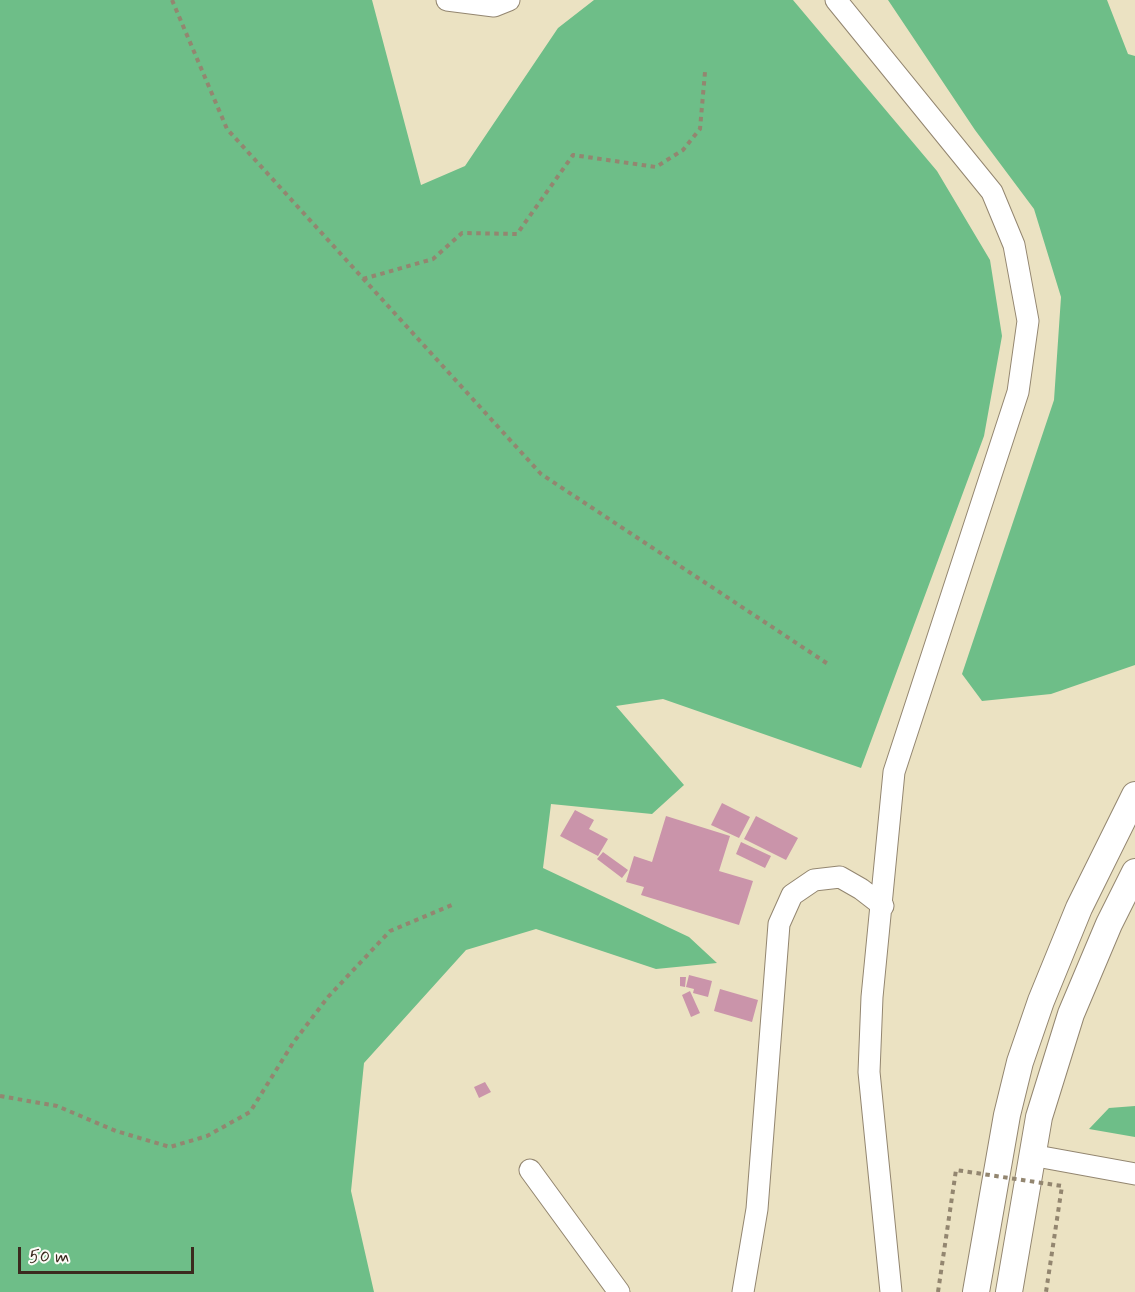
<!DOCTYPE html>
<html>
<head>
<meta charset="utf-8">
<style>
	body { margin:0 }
	#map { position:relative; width:1135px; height:1292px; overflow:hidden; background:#ebe2c2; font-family:Mynerve,sans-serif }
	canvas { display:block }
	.scale { position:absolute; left:18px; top:1247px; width:176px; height:27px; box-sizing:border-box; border:3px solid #3b2a1e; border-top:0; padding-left:8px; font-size:18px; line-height:21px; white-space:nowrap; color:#3b2a1e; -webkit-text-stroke:4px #fdfcf7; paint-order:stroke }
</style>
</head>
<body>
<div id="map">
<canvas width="1135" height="1292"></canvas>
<div class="scale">50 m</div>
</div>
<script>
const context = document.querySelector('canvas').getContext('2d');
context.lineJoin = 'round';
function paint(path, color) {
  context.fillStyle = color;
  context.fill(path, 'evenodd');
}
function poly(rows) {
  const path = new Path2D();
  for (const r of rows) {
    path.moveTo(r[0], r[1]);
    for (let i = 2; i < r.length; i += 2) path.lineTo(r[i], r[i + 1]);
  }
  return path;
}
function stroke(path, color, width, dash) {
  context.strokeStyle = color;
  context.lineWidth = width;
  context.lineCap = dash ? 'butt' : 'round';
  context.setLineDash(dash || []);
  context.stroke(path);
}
paint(poly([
	[0,0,372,0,421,185,465,166,558,28,594,0,793,0,937,171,990,260,1002,336,984,436,861,768,663,699,616,706,684,785,652,814,551,804,543,868,689,937,717,963,656,969,536,929,466,950,364,1063,351,1191,374,1292,0,1292],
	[888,0,1107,0,1128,54,1135,56,1135,665,1051,694,982,701,962,674,1054,400,1061,297,1034,209,975,130],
	[1135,1106,1135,1137,1089,1129,1109,1108]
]), '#6ebe88');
paint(poly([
	[722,803,750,817,739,838,711,825],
	[575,810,594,820,589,829,608,839,598,856,560,836],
	[666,816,730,836,719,871,753,881,739,925,641,895,644,887,626,882,634,856,652,862],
	[756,816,798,838,786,860,744,839],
	[741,842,771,856,765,868,736,854],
	[603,852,628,870,622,878,597,859],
	[689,975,712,981,708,997,693,993,694,989,686,987],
	[680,977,686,977,685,987,680,986],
	[720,989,758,1000,752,1022,714,1011],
	[690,991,700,1013,691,1017,682,995],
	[485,1082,491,1092,479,1098,474,1087]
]), '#ca94aa');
const minor = poly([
	[447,0,494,6,509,0],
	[836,0,992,192,1014,245,1028,321,1018,392,894,772,872,997,869,1072,891,1292],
	[1031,1155,1135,1174],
	[530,1170,619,1292],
	[743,1292,757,1209,779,924,792,895,814,880,840,877,861,889,883,906]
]);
const tertiary = poly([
	[976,1292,1007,1115,1020,1062,1041,1001,1079,908,1135,795],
	[1009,1292,1039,1117,1071,1014,1109,924,1135,872]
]);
stroke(minor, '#938670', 23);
stroke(tertiary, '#938670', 28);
stroke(poly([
	[172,0,227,129,541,474,828,664],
	[363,279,433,259,462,233,517,234,573,155,656,167,683,150,700,129,705,72],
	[0,1096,57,1106,116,1131,170,1147,207,1136,250,1112,293,1043,328,997,390,931,452,905]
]), '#938670', 4, [4.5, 4.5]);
stroke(minor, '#fff', 21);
stroke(tertiary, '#fff', 26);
stroke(poly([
	[938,1292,956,1170,1062,1186,1046,1292]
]), '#938670', 4, [4.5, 4.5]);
</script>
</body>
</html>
